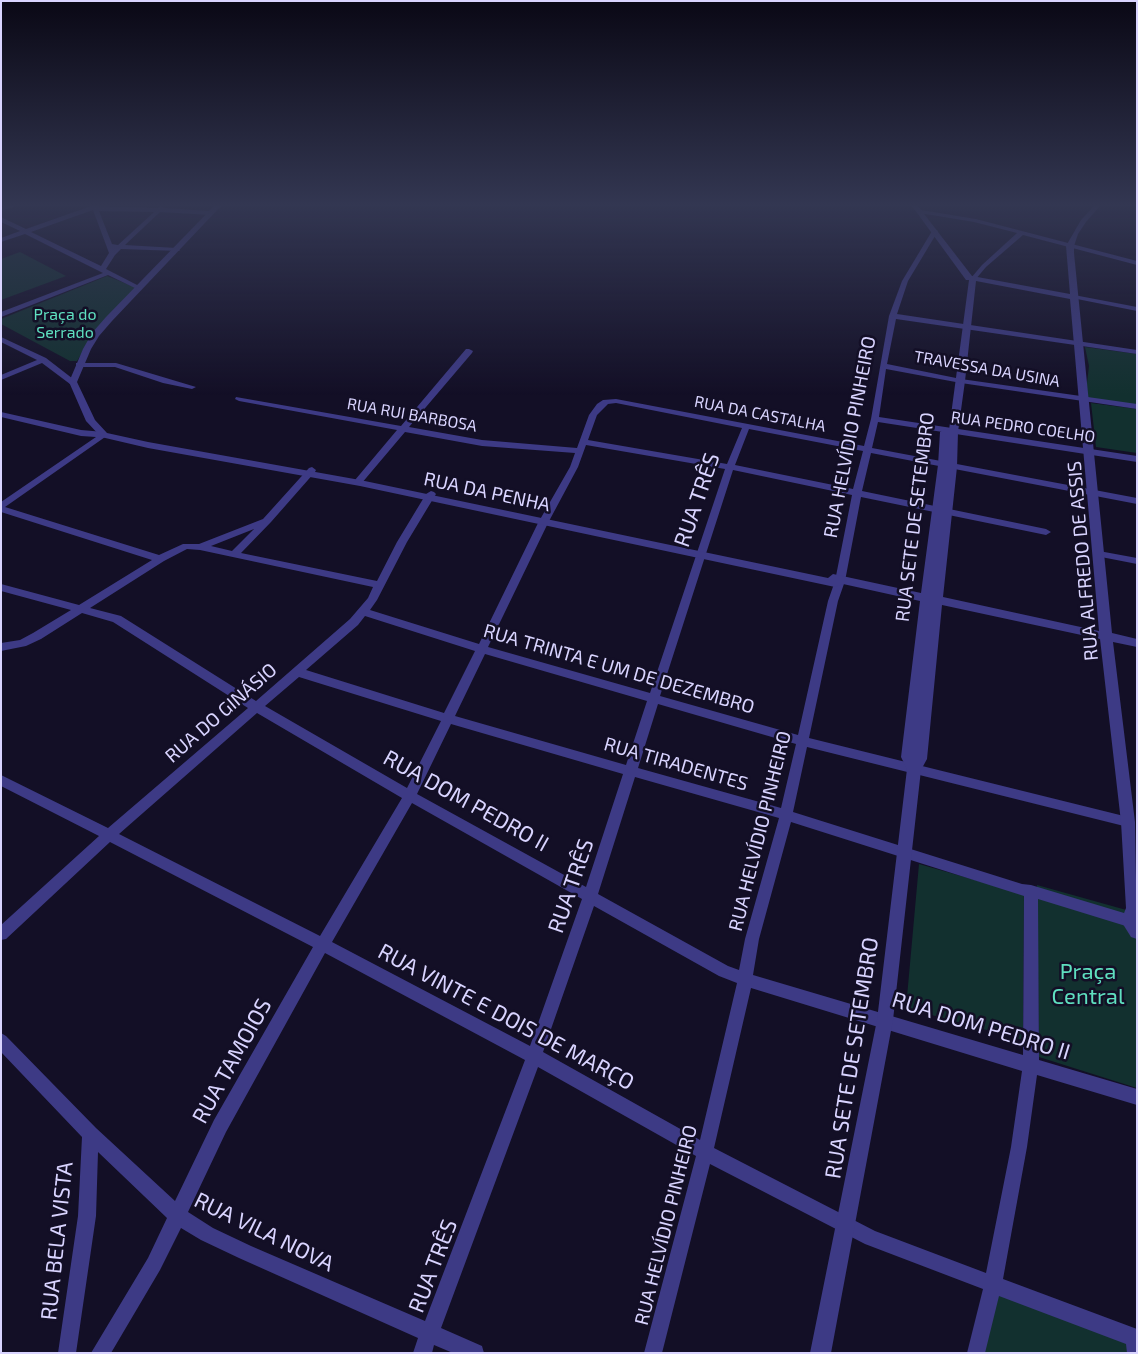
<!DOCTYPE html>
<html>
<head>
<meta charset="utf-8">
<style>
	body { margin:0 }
	#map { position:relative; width:1138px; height:1354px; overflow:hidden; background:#130f26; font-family:"Exo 2",sans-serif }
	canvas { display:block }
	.frame { position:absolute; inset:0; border:2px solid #d9d4ff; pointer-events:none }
</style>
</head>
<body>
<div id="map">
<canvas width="1138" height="1354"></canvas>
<div class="frame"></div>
</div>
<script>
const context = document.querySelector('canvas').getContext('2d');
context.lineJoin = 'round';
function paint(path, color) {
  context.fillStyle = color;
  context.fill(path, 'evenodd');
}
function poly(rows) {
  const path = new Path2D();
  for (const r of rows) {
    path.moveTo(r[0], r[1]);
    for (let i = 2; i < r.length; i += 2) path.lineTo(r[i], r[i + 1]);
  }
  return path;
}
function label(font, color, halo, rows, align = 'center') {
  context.font = font + ' "Exo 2",sans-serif';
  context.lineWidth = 5;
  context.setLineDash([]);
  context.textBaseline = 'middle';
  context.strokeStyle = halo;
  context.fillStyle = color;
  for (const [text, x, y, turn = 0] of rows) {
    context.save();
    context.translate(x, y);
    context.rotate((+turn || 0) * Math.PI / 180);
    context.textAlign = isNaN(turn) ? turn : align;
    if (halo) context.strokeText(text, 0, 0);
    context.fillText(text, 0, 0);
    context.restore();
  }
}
paint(poly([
	[20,252,66,276,1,300,1,259],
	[107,276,137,288,95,331,77,361,70,361,1,324,1,319],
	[1085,347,1137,354,1137,407,1085,400,1089,366],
	[1091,403,1137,409,1137,453,1096,447],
	[919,864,1024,894,1023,1040,906,1008],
	[1037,885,1137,913,1137,1088,1039,1057],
	[993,1285,1135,1338,1136,1353,976,1353]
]), '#12302f');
paint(poly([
	[7,206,16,206,1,211,1,207,7,206],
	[91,206,157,208,161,206,164,208,211,211,214,213,211,215,160,212,125,245,177,248,180,250,179,251,121,249,115,255,106,269,141,287,141,289,137,289,108,275,1,317,1,312,103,273,25,234,1,242,1,238,20,231,1,222,1,217,26,229,91,206],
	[93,210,109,253,101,266,31,232,93,210],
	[99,211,154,212,118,245,112,244,99,211],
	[921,210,976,219,1137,261,1137,265,1023,235,986,267,975,280,971,280,971,278,982,265,1017,233,974,222,919,213,918,212,921,210],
	[935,229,938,231,908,281,897,314,1137,350,1137,354,896,319,887,364,961,379,1137,404,1137,409,961,383,886,369,879,417,1137,456,1137,462,878,422,872,448,1137,498,1137,504,871,453,862,491,1046,529,1051,532,1046,535,861,497,845,581,838,601,809,738,1128,817,1133,818,1134,822,1133,826,1128,827,807,747,793,812,1022,884,1031,885,1134,916,1136,921,1134,926,1129,927,1038,899,1039,1060,1137,1089,1137,1105,1037,1075,1027,1147,1003,1279,1137,1329,1137,1353,1127,1353,1126,1344,999,1296,985,1353,967,1353,983,1289,865,1244,710,1164,662,1353,644,1353,696,1156,538,1067,441,1328,482,1346,484,1353,453,1353,434,1345,432,1353,413,1353,418,1338,239,1258,201,1240,181,1228,160,1270,111,1353,91,1353,148,1258,167,1218,98,1152,96,1216,76,1353,58,1353,78,1216,82,1137,1,1052,1,1033,6,1036,96,1128,175,1201,214,1120,313,947,110,842,6,939,1,940,1,925,99,836,1,786,1,775,108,828,248,708,113,622,82,613,41,639,26,646,1,651,1,643,20,640,33,633,71,610,1,591,1,584,79,605,152,560,1,512,1,502,96,437,81,436,1,417,1,412,81,430,104,432,108,435,5,507,159,555,183,544,199,544,263,519,309,468,312,467,316,470,315,472,271,522,241,553,377,581,397,542,426,494,431,491,434,492,436,494,407,542,377,600,370,610,479,644,538,523,570,467,575,453,482,446,405,432,361,484,358,485,355,484,355,480,397,430,239,401,235,399,236,397,401,426,466,349,469,349,473,351,472,353,409,427,482,440,577,448,589,415,597,404,603,400,616,399,864,446,871,419,889,316,902,281,932,231,935,229],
	[616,403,742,428,727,464,588,440,597,415,608,404,616,403],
	[749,429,863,451,853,489,735,465,749,429],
	[586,445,725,469,650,693,488,647,548,523,578,467,586,445],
	[733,470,852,495,835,581,828,601,798,735,660,696,733,470],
	[254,529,232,551,211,546,254,529],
	[187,549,200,550,373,587,368,598,350,619,256,701,121,616,90,608,164,561,187,549],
	[365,616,475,651,444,713,306,670,358,625,365,616],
	[485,654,647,701,626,765,455,716,485,654],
	[299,677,441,721,407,788,265,706,299,677],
	[658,704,796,744,781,808,638,768,658,704],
	[257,713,402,798,320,936,119,834,257,713],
	[451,724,623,774,586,887,417,794,451,724],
	[635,777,779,818,745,939,739,970,728,966,598,894,635,777],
	[412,803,582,899,530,1046,332,942,412,803],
	[791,822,1024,896,1023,1055,753,975,759,939,791,822],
	[594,906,719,976,737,983,700,1140,543,1052,594,906],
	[325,953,525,1060,425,1321,251,1246,213,1228,188,1212,226,1132,325,953],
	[751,988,1022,1071,1011,1147,986,1273,875,1231,714,1148,751,988],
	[1074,295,1137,307,1137,311,1072,298,1072,296,1074,295],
	[1,337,46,358,77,382,70,384,42,363,1,380,1,375,37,360,1,342,1,337],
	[76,363,116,363,196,387,192,389,163,383,115,367,76,367,76,363],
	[1099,551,1137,558,1137,564,1096,556,1094,554,1096,552,1099,551]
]), '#3d3a85');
paint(poly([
	[214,206,221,206,112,321,99,336,91,349,77,382,95,420,107,433,148,442,360,480,828,578,833,574,921,593,938,465,940,432,945,429,949,430,969,280,966,280,912,206,918,206,972,276,1070,294,1066,246,1081,220,1094,206,1100,206,1086,222,1078,234,1074,246,1074,253,1112,633,1137,639,1137,647,1113,642,1135,822,1137,939,1131,937,1121,921,1126,908,1121,822,1100,639,942,605,927,759,921,770,893,1020,831,1353,810,1353,877,1020,907,769,901,757,920,601,843,584,835,587,360,486,148,448,101,437,86,421,69,382,83,349,92,333,106,317,214,206],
	[976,281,1070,299,1099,631,943,597,957,467,958,432,965,381,976,281]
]), '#3d3a85');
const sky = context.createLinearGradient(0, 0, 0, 395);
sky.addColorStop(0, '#0a0815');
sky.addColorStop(0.52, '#333752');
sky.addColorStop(1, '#33375200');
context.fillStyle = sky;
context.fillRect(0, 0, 1138, 395);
label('16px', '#5fe0c0', '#130f26', [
	["Praça do",65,315],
	["Serrado",65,333]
]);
label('16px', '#d9d4ff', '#130f26', [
	["TRAVESSA DA USINA",987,369,10],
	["RUA DA CASTALHA",760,414,11],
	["RUA RUI BARBOSA",412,415,10],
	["RUA PEDRO COELHO",1023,427,8]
]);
label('19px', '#d9d4ff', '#130f26', [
	["RUA HELVÍDIO PINHEIRO",850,437,-79],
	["RUA DA PENHA",487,492,12],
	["RUA SETE DE SETEMBRO",915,517,-83],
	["RUA ALFREDO DE ASSIS",1083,561,-95],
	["RUA TRINTA E UM DE DEZEMBRO",619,669,16],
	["RUA DO GINÁSIO",221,713,-41],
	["RUA TIRADENTES",676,764,16],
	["RUA HELVÍDIO PINHEIRO",760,831,-76],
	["RUA HELVÍDIO PINHEIRO",666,1225,-76]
]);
label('22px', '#d9d4ff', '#130f26', [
	["RUA TRÊS",697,500,-71],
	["RUA DOM PEDRO II",466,801,29],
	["RUA TRÊS",571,886,-71],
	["RUA VINTE E DOIS DE MARÇO",506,1017,28],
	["RUA DOM PEDRO II",981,1026,17],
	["RUA SETE DE SETEMBRO",852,1058,-81],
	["RUA TAMOIOS",232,1061,-61],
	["RUA VILA NOVA",264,1232,26],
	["RUA BELA VISTA",57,1241,-84],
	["RUA TRÊS",433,1266,-69]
]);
label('22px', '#5fe0c0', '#130f26', [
	["Praça",1088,972],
	["Central",1088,997]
]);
</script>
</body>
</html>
